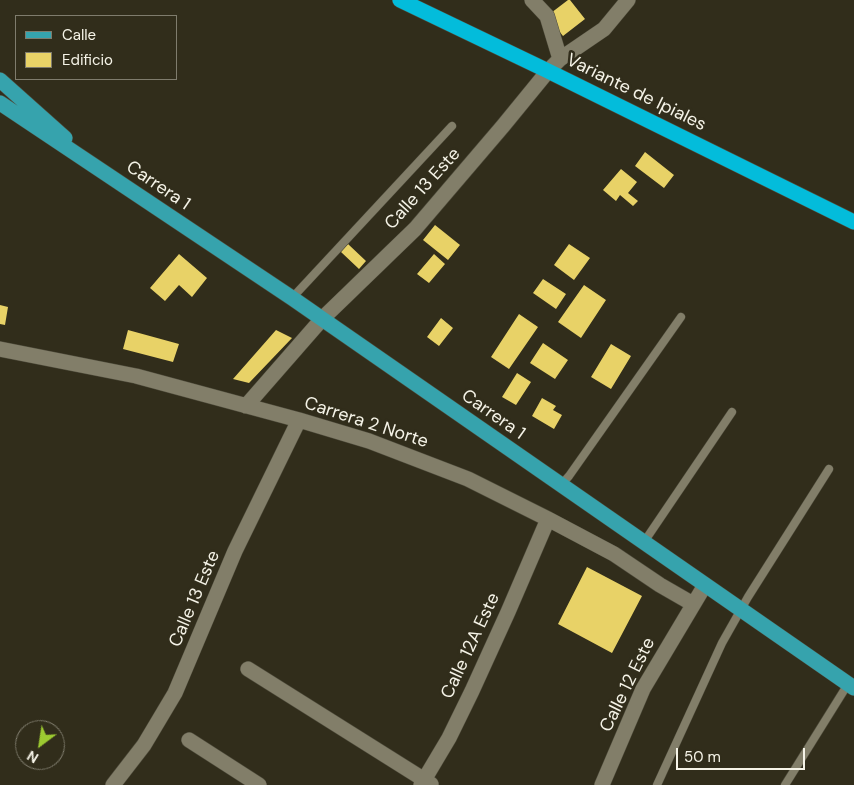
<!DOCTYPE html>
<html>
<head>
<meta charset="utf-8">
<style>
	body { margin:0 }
	#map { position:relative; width:854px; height:785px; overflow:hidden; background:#312d1b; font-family:"DM Sans",sans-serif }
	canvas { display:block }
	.legend { position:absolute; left:15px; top:15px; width:162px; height:65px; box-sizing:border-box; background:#312d1b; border:1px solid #7f7c6d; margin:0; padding:6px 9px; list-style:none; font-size:15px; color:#f5f3e7 }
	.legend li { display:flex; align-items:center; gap:10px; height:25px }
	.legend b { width:25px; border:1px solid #7f7c6d }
	.north { position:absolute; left:15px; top:720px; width:50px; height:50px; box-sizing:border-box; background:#312d1b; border:1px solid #7f7c6d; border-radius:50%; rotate:211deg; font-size:14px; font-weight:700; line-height:20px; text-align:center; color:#f5f3e7 }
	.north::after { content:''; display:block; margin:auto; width:18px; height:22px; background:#9cca31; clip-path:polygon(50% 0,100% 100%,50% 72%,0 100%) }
	.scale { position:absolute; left:676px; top:748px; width:129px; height:22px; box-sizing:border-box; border:2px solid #f5f3e7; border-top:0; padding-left:6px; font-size:15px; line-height:18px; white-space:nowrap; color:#f5f3e7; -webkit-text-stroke:4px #312d1b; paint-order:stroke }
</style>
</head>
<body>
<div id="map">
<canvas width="854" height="785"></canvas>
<ul class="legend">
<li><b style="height:6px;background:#36a3ad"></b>Calle</li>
<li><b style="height:14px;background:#e8d267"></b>Edificio</li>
</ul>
<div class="north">N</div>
<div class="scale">50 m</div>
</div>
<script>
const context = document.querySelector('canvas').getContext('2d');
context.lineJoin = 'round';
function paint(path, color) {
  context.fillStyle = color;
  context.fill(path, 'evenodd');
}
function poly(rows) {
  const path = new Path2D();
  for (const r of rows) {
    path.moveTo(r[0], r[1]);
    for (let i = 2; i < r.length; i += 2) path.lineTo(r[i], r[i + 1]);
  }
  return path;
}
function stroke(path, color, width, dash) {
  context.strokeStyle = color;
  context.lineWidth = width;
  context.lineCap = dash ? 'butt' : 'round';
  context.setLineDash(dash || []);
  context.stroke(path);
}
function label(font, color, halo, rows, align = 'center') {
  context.font = font + ' "DM Sans",sans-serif';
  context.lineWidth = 5;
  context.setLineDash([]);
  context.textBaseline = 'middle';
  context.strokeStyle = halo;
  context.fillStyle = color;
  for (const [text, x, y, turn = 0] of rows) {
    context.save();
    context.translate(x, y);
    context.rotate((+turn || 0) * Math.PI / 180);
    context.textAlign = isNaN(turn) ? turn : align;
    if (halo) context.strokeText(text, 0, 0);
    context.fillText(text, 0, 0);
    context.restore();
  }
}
paint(poly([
	[568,0,570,0,585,19,563,36,547,16],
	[645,152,674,175,664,188,635,166],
	[621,169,637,182,628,193,638,201,633,206,620,195,616,201,603,190],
	[435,225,460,245,448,260,423,240],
	[348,244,366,261,359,269,341,252],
	[569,244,590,258,574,280,554,265],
	[179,254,207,278,192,297,179,285,165,301,150,288],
	[434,254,445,264,429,283,417,274],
	[543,279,566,294,556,309,533,293],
	[584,285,606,300,581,338,558,322],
	[0,305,8,307,5,325,0,324],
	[519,314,538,327,509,369,491,357],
	[441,318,453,328,439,346,427,337],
	[128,330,179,344,173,362,123,349],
	[276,330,292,338,249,383,233,379],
	[543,343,568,360,555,379,530,363],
	[611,344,631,356,611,389,591,377],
	[517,373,531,382,516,405,502,397],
	[542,398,556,406,553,410,562,415,554,429,532,416],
	[587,567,642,596,612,653,558,624]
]), '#e8d267');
const lane = poly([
	[292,298,452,126],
	[561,485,569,476,681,317],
	[644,542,732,412],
	[657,785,722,643,748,597,829,469],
	[785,785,848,684]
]);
const street = poly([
	[532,0,547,16,560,59],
	[0,349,136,376,299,420,369,441,468,479,548,519,614,554,660,585,693,604],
	[246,406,322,319,415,229,503,126,548,71,560,59,604,29,628,0],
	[248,669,431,784],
	[189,740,259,785],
	[113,785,144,745,175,693,235,551,299,420],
	[421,785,449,738,472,691,508,612,548,519],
	[602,785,643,689,705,585]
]);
const primary = poly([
	[0,80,65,138],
	[0,103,292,298,854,688]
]);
const highway = poly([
	[400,0,548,71,854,222]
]);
stroke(lane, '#4e4b3b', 9);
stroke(street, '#4e4b3b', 16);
stroke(primary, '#4e4b3b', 16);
stroke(highway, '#4e4b3b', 16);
stroke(lane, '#827e69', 8);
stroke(street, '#827e69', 15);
stroke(primary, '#36a3ad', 15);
stroke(highway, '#03bcdb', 15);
label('18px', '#f5f3e7', '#312d1b', [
	["Variante de Ipiales",636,93,26],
	["Carrera 1",158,186,34],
	["Calle 13 Este",423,189,-48],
	["Carrera 1",493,415,35],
	["Carrera 2 Norte",366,423,18],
	["Calle 13 Este",195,599,-67],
	["Calle 12A Este",471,646,-65],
	["Calle 12 Este",628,685,-64]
]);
</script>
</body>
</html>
